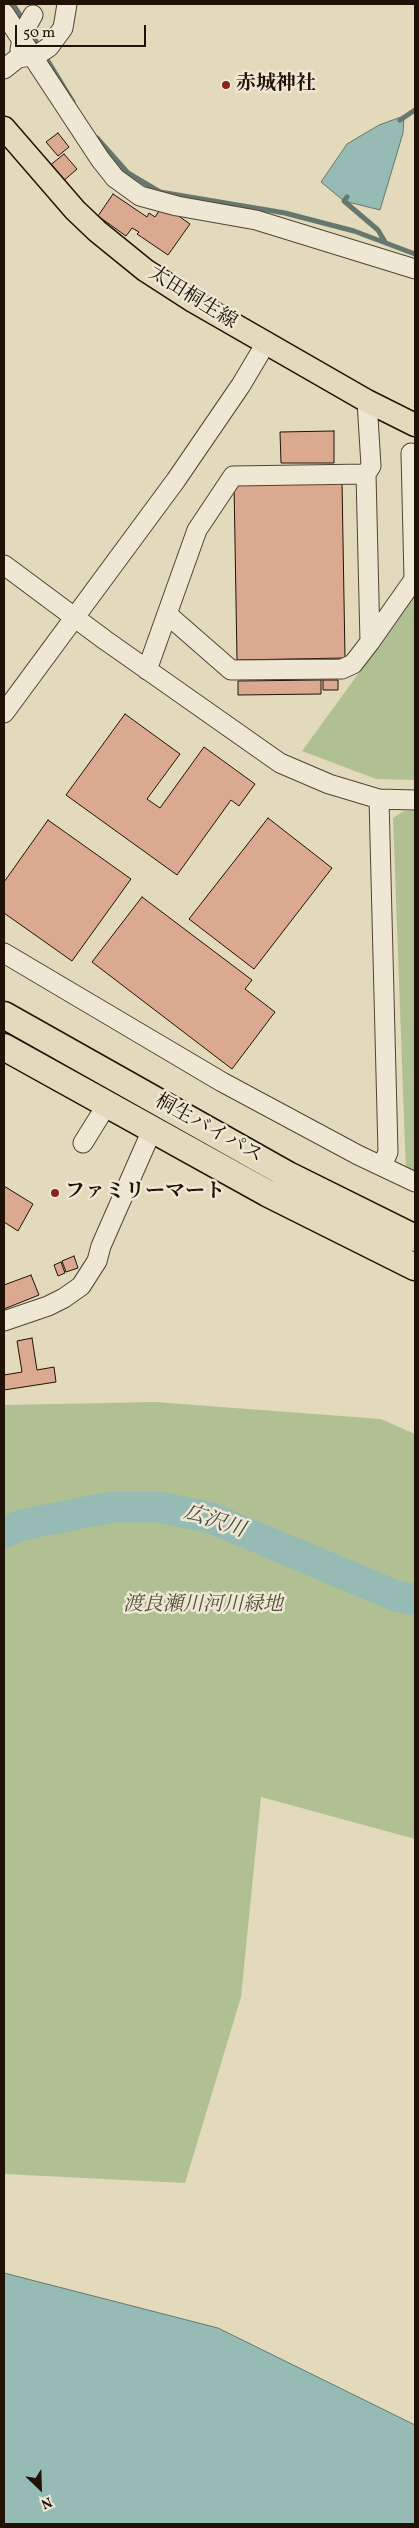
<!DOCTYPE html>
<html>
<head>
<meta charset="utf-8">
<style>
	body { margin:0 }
	#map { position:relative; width:419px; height:2528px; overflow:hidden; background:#e3dabb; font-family:Vollkorn,serif }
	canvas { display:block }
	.frame { position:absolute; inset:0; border:5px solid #211207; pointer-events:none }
	.north { position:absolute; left:15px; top:2463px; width:50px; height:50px; -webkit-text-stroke:4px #ede7d3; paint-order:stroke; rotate:156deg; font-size:14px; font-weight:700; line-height:20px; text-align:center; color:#211207 }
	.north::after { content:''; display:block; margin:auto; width:18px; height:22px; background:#211207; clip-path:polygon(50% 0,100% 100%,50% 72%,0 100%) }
	.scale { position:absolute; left:15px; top:25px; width:131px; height:22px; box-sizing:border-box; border:2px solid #211207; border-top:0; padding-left:6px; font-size:15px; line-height:18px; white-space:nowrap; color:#211207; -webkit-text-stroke:4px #ede7d3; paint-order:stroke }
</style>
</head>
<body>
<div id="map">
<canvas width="419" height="2528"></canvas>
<div class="frame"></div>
<div class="north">N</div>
<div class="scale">50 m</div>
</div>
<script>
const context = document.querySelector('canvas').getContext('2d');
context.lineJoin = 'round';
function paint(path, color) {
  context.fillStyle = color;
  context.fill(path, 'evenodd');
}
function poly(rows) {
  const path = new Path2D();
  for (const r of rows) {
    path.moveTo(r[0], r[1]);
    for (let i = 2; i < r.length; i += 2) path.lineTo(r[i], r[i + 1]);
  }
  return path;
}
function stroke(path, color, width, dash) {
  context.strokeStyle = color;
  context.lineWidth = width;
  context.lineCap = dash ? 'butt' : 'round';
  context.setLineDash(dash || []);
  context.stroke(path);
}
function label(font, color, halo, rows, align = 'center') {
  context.font = font + ' Vollkorn,"Noto Serif JP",serif';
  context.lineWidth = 5;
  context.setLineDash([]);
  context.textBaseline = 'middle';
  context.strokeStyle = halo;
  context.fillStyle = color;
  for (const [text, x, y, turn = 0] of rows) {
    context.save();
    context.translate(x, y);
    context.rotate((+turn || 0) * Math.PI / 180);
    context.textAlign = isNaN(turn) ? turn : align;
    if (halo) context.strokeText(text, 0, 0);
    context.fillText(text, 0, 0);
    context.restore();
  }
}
paint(poly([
	[415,596,415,780,376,779,302,751],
	[415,810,415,1176,406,1172,393,818,404,811],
	[155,1402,381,1419,415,1434,415,1839,261,1797,241,1997,185,2183,4,2174,4,1405]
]), '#b0c092');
const water = poly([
	[404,116,403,133,380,210,344,201,321,182,347,144,379,125,404,116],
	[4,2273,218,2328,415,2425,415,2524,4,2524,4,2273]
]);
paint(water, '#96bab4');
stroke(water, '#67776f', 1);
stroke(poly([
	[13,4,25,23],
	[29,30,73,102],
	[400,120,415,110],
	[97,138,128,173,160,192,285,213,354,231,415,254],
	[347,197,344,201,378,230,385,242]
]), '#67776f', 5);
stroke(poly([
	[4,1533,21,1525,112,1507,159,1507,211,1518,396,1596,415,1600]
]), '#96bab4', 31);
const building = poly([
	[58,133,69,147,58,156,46,142,58,133],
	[64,154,77,169,61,183,48,167,64,154],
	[113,194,147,217,149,213,155,217,163,205,190,224,168,255,137,234,139,232,132,228,126,236,98,216,113,194],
	[334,431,334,463,281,463,280,432,334,431],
	[342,481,345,658,237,660,234,483,342,481],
	[321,680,321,694,238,695,238,681,321,680],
	[323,680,338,680,338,690,323,690,323,680],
	[125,714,180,754,147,799,160,808,204,747,255,784,239,806,231,800,177,875,66,795,125,714],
	[268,818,332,868,254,969,189,919,268,818],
	[48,820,131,879,72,961,4,913,4,882,48,820],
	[142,897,252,980,245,989,275,1012,232,1069,92,962,142,897],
	[4,1186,33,1204,18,1231,4,1222,4,1186],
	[74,1256,78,1268,66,1272,62,1261,74,1256],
	[61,1262,65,1273,58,1276,54,1265,61,1262],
	[31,1275,39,1295,4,1309,4,1285,31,1275],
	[32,1338,37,1370,54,1367,56,1382,4,1390,4,1375,22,1372,17,1341,32,1338]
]);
paint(building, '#dba890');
stroke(building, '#211207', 1);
const minor = poly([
	[4,13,100,159,115,178,140,196,177,206,256,220,415,269],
	[20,50,23,33,33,15],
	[4,69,18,58,37,55,49,47,63,28,67,4],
	[366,474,371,466,367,401],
	[4,565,105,640,280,763,329,784,379,799,415,800],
	[414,579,411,453,415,454],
	[370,642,415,578],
	[147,670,197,530,233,476,366,474,370,642,353,664,342,669,231,670,168,615],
	[4,713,176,480,241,385,266,343],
	[379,799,388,1152,382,1166],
	[4,953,222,1082,358,1155,415,1182],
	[83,1143,106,1106],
	[4,1321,48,1306,64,1298,81,1286,97,1261,101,1246,152,1130]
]);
const major = poly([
	[4,128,75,210,97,231,145,270,193,301,367,401,415,425]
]);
const highway = poly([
	[4,1015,288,1175,415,1238],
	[4,1047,267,1193,415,1267]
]);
stroke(minor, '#524434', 21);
stroke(major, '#211207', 25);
stroke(highway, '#211207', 29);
stroke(minor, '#ede7d3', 19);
stroke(major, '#e3dabb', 22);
stroke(highway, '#e3dabb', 26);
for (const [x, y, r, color] of [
	[226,85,5,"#8f2418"],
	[55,1193,5,"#8f2418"]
]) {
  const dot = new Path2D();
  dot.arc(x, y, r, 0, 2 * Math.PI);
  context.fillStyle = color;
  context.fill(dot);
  stroke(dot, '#ede7d3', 2);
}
label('bold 20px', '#211207', '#ede7d3', [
	["赤城神社",236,85],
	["ファミリーマート",65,1193]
], 'left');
label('20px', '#211207', '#ede7d3', [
	["太田桐生線",192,299,32],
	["桐生バイパス",208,1130,29]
]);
label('italic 20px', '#534f38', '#ede7d3', [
	["渡良瀬川河川緑地",203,1606]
]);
label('italic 21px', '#4a4d44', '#ede7d3', [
	["広沢川",214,1523,18]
]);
</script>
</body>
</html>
